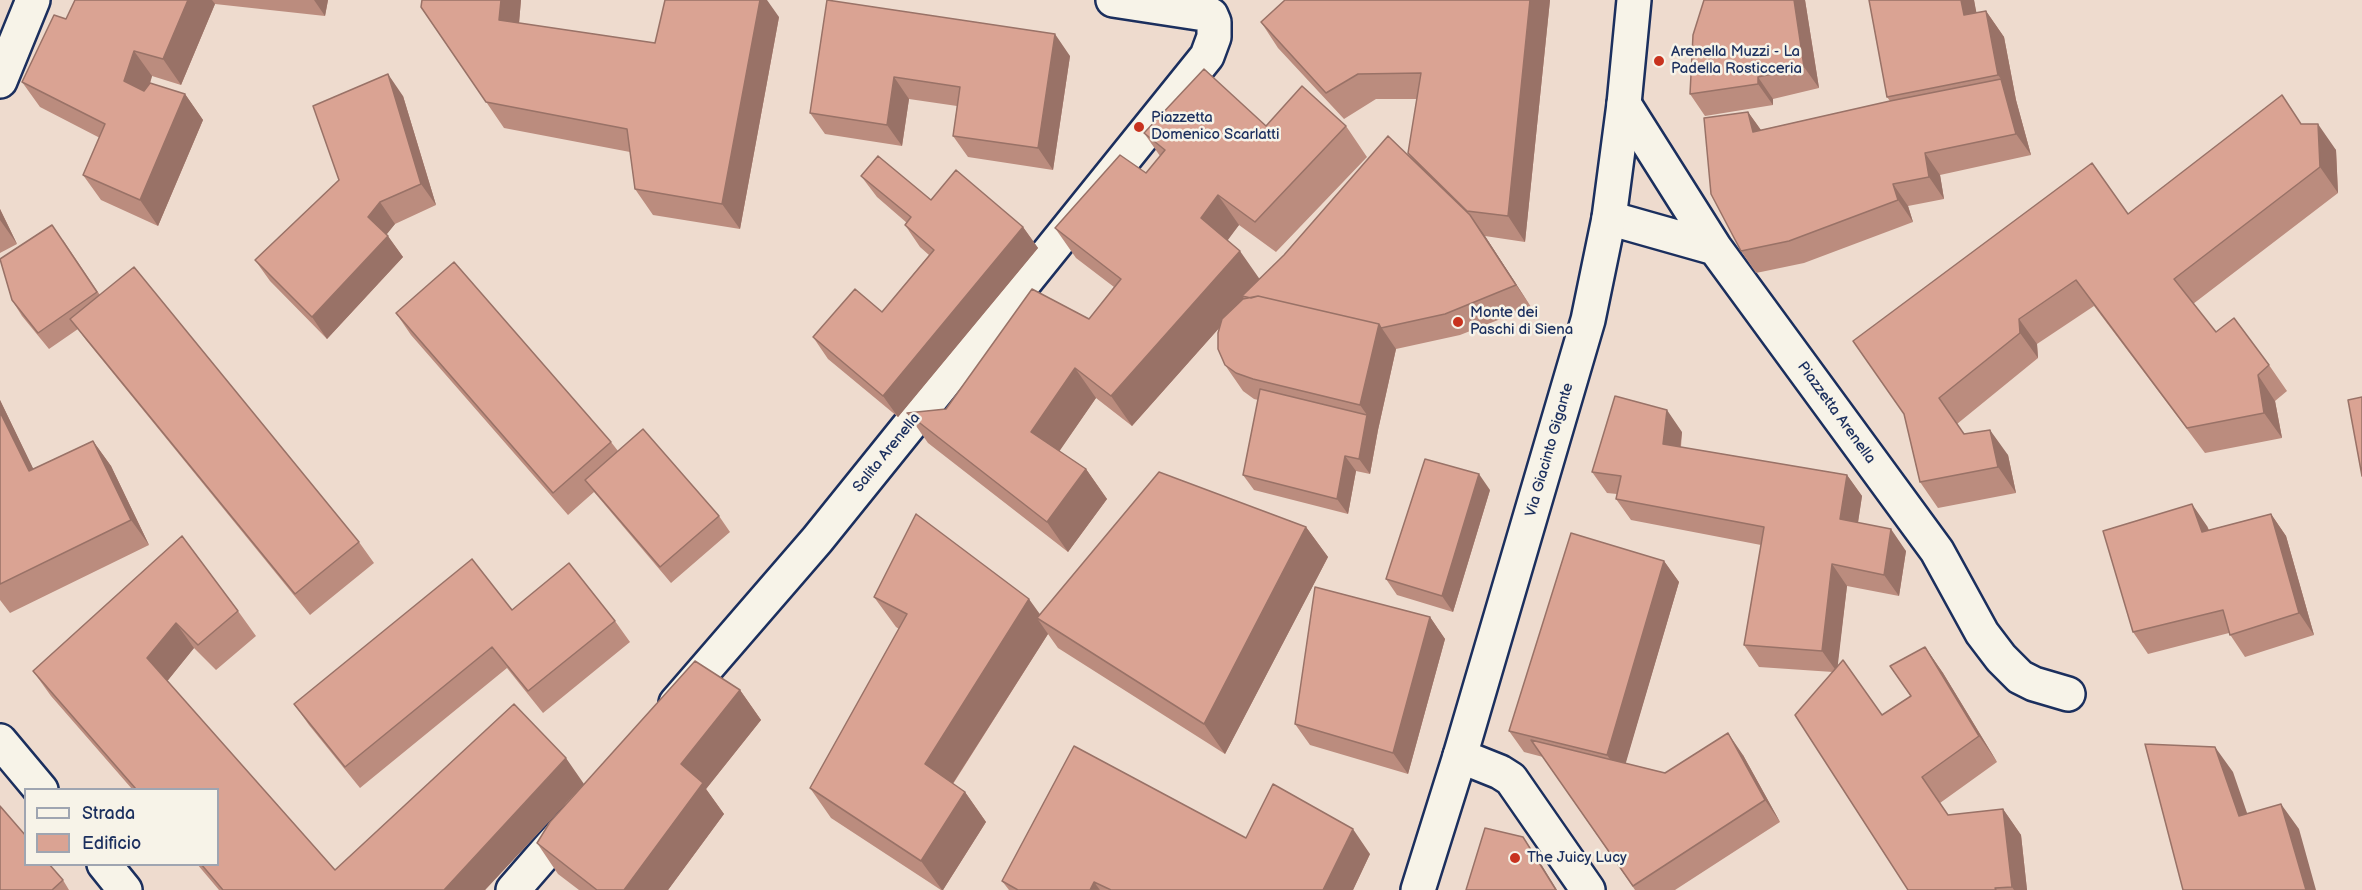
<!DOCTYPE html>
<html>
<head>
<meta charset="utf-8">
<style>
	body { margin:0 }
	#map { position:relative; width:2362px; height:890px; overflow:hidden; background:#eedbce; font-family:"Balsamiq Sans",sans-serif }
	canvas { display:block }
	.legend { position:absolute; left:24px; top:788px; width:195px; height:78px; box-sizing:border-box; background:#f7f3e8; border:2px solid #9fa5b1; margin:0; padding:8px 10px; list-style:none; font-size:18px; color:#1b2f5e }
	.legend li { display:flex; align-items:center; gap:12px; height:30px }
	.legend b { width:30px; border:2px solid #9fa5b1 }
</style>
</head>
<body>
<div id="map">
<canvas width="2362" height="890"></canvas>
<ul class="legend">
<li><b style="height:8px;background:#f7f3e8"></b>Strada</li>
<li><b style="height:16px;background:#daa393"></b>Edificio</li>
</ul>
</div>
<script>
const context = document.querySelector('canvas').getContext('2d');
context.lineJoin = 'round';
function poly(rows) {
  const path = new Path2D();
  for (const r of rows) {
    path.moveTo(r[0], r[1]);
    for (let i = 2; i < r.length; i += 2) path.lineTo(r[i], r[i + 1]);
  }
  return path;
}
function stroke(path, color, width, dash) {
  context.strokeStyle = color;
  context.lineWidth = width;
  context.lineCap = dash ? 'butt' : 'round';
  context.setLineDash(dash || []);
  context.stroke(path);
}
function paint(path, color) {
  context.fillStyle = color;
  context.fill(path, 'evenodd');
}
function label(font, color, halo, rows, align = 'center') {
  context.font = font + ' "Balsamiq Sans",sans-serif';
  context.lineWidth = 5;
  context.setLineDash([]);
  context.textBaseline = 'middle';
  context.strokeStyle = halo;
  context.fillStyle = color;
  for (const [text, x, y, turn = 0] of rows) {
    context.save();
    context.translate(x, y);
    context.rotate((+turn || 0) * Math.PI / 180);
    context.textAlign = isNaN(turn) ? turn : align;
    if (halo) context.strokeText(text, 0, 0);
    context.fillText(text, 0, 0);
    context.restore();
  }
}
const minor = poly([
	[1113,0,1211,15],
	[0,81,33,0],
	[1624,104,1715,248,1937,551,1982,633,2001,658,2020,677,2034,684,2068,694],
	[1609,218,1715,248],
	[676,703,817,540,1207,56,1214,37,1214,22,1211,15],
	[1460,756,1500,772,1511,779,1588,890],
	[513,890,573,821]
]);
const secondary = poly([
	[0,741,41,790],
	[104,864,125,890],
	[1418,890,1460,756,1588,320,1609,218,1624,104,1634,0]
]);
stroke(minor, '#1b2f5e', 38);
stroke(secondary, '#1b2f5e', 38);
stroke(minor, '#f7f3e8', 33);
stroke(secondary, '#f7f3e8', 33);
paint(poly([
	[75,0,328,0,325,16,215,4,181,85,152,76,150,84,185,94,203,120,158,226,101,200,83,175,100,138,40,107,22,82,66,19],
	[422,0,521,0,519,23,655,43,779,17,740,229,653,215,635,189,630,152,504,128,421,7],
	[827,0,1070,56,1053,170,968,157,953,136,957,106,909,99,902,146,825,134,810,113],
	[1285,0,1550,0,1525,242,1485,236,1531,307,1460,335,1396,349,1378,430,1370,474,1356,471,1348,514,1254,490,1243,475,1258,400,1254,399,1243,391,1225,365,1220,327,1132,426,1096,398,1059,451,1086,469,1107,499,1068,552,928,443,907,413,946,409,1089,319,1114,287,1076,258,1055,228,1146,173,1160,156,1144,133,1266,126,1346,126,1367,157,1276,252,1239,225,1227,240,1259,279,1412,159,1408,153,1417,99,1376,99,1344,119,1278,48,1261,22],
	[1704,0,1805,0,1819,88,1773,99,1773,105,1705,116,1690,94],
	[1869,0,1974,0,1976,13,1986,11,2004,37,2016,100,2031,155,1940,175,1944,199,1908,206,1913,222,1804,263,1756,273,1741,251,1748,112,1761,130,1890,101,1887,97],
	[403,96,436,205,395,224,386,234,403,257,327,339,270,281,255,260,339,180],
	[2302,124,2336,150,2338,193,2193,304,2216,332,2269,365,2287,391,2275,401,2282,438,2205,453,2094,306,2037,344,2038,358,1957,424,1964,434,2008,455,2016,493,1938,508,1920,482,1904,414,2128,214],
	[861,176,931,200,1023,227,1038,248,898,417,828,359,813,337,882,312,929,255,920,247,905,225,907,223,877,197],
	[0,209,17,244,0,253],
	[63,240,100,295,359,542,374,563,310,615,86,340,78,329,49,349,22,316,12,300],
	[396,313,611,442,618,451,719,516,730,532,671,583,594,492,568,515,411,335],
	[0,400,33,469,93,441,111,466,149,545,10,613,0,600],
	[1682,432,1681,447,1847,475,1862,496,1858,523,1906,551,1899,596,1847,586,1837,667,1882,715,1911,696,1890,666,1925,647,1943,673,1997,762,1940,803,1948,815,2003,809,2021,835,2027,890,1908,890,1833,672,1759,667,1744,645,1761,545,1631,520,1616,499,1617,494,1607,493,1592,472],
	[1490,490,1453,612,1397,595,1386,579],
	[2271,514,2286,536,2314,635,2245,657,2229,633,2148,654,2133,632,2207,526,2209,530],
	[1306,527,1328,557,1225,754,1058,648,1048,634,953,784,965,792,986,822,943,890,941,890,831,818,810,788,899,629,896,627,874,597,1040,614],
	[182,536,238,611,256,636,216,670,194,648,167,681,335,870,584,784,485,890,219,890,197,864,218,864,218,789,132,789,51,696,33,671],
	[1664,561,1679,582,1625,764,1665,773,1743,755,1780,822,1675,890,1635,890,1543,757,1524,752,1509,731],
	[512,610,615,621,630,642,543,713,507,668,360,788,309,725,294,704],
	[1430,617,1445,639,1408,774,1310,745,1295,724],
	[740,690,761,720,706,789,724,814,668,890,579,890,558,874,537,843],
	[1246,838,1370,854,1353,890,1009,890,1002,881],
	[63,880,69,890,0,890]
]), '#bb8c7e');
paint(poly([
	[188,0,212,0,215,4,181,85,163,59],
	[314,0,328,0,325,16],
	[501,0,521,0,517,46,499,20],
	[760,0,767,0,779,17,740,229,722,204],
	[1530,0,1550,0,1525,242,1508,216],
	[1794,0,1805,0,1819,88,1804,67],
	[1961,0,1974,0,1982,41,1964,15],
	[1986,11,2004,37,2016,100,2031,155,2016,134,2001,79,1998,75],
	[1055,34,1070,56,1053,170,1038,148],
	[134,51,152,76,142,107,124,81],
	[388,74,403,96,436,205,421,184],
	[894,77,909,99,902,146,887,125],
	[1758,77,1773,99,1773,105,1758,84],
	[185,94,203,120,158,226,140,200],
	[1748,112,1763,133,1753,132],
	[2318,124,2336,150,2338,193,2320,167],
	[1925,153,1940,175,1944,199,1929,177],
	[1893,184,1908,206,1913,222,1898,200],
	[1218,195,1239,225,1222,248,1201,218],
	[380,202,395,224,383,239,368,217],
	[0,209,17,244,0,220],
	[1470,215,1485,236,1531,307,1516,285],
	[1023,227,1038,248,898,417,883,396],
	[388,236,403,257,327,339,312,317],
	[1240,251,1261,281,1242,296,1245,299,1132,426,1111,396],
	[2019,319,2037,344,2038,358,2020,333],
	[1379,324,1396,349,1378,430,1370,474,1359,459,1367,415,1360,405],
	[1075,368,1096,398,1052,462,1031,432],
	[2258,375,2275,401,2282,438,2264,413],
	[0,400,47,497,29,471,0,412],
	[1667,410,1682,432,1678,465,1663,444],
	[1990,430,2008,455,2016,493,1998,467],
	[93,441,111,466,149,545,131,520],
	[1345,456,1356,471,1348,514,1337,499],
	[1086,469,1107,499,1068,552,1047,522],
	[1479,474,1490,490,1453,612,1442,596],
	[1847,475,1862,496,1855,541,1840,519],
	[2192,504,2207,526,2217,553,2202,532],
	[2271,514,2286,536,2314,635,2299,613],
	[1306,527,1328,557,1225,754,1204,724],
	[1891,529,1906,551,1899,596,1884,575],
	[1664,561,1679,582,1622,776,1607,755],
	[1832,564,1847,586,1837,672,1822,651],
	[1029,599,1047,624,1037,618,1048,634,946,794,925,764],
	[1430,617,1445,639,1408,774,1393,753],
	[176,623,194,648,165,684,147,658],
	[1925,647,1943,673,1997,762,1979,736],
	[740,690,761,720,706,789,724,814,668,890,624,890,681,764],
	[1728,733,1743,755,1780,822,1765,800],
	[2215,747,2233,772,2257,842,2239,816],
	[566,758,584,784,485,890,444,890],
	[965,792,986,822,943,890,942,890,921,861],
	[2281,804,2299,829,2316,890,2306,890],
	[2003,809,2021,835,2027,890,2014,890,2012,887],
	[1353,829,1370,854,1353,890,1323,890],
	[1523,837,1538,859,1557,890,1556,890],
	[1094,882,1100,890,1090,890]
]), '#997267');
const building = poly([
	[75,0,188,0,163,59,134,51,124,81,144,91,150,83,185,94,140,200,83,175,105,124,22,82,54,15,66,19,75,0],
	[422,0,501,0,499,20,655,43,665,0,760,0,722,204,635,189,627,129,486,102,421,7,422,0],
	[827,0,1055,34,1038,148,953,136,960,87,894,77,887,125,810,113,827,0],
	[1285,0,1530,0,1508,216,1467,211,1408,153,1421,73,1358,74,1326,93,1261,22,1285,0],
	[1704,0,1794,0,1804,67,1758,77,1758,84,1690,94,1693,35,1704,0],
	[1869,0,1961,0,1964,15,1986,11,1998,75,1887,97,1869,0],
	[1204,69,1266,126,1302,86,1346,126,1255,222,1218,195,1201,218,1240,251,1111,396,1075,368,1031,432,1086,469,1047,522,907,413,946,409,1032,289,1089,319,1121,279,1055,228,1120,155,1146,173,1165,150,1144,133,1204,69],
	[388,74,421,184,380,202,368,217,388,236,312,317,255,260,339,180,313,106,388,74],
	[2001,79,2016,134,1925,153,1929,177,1893,184,1898,200,1789,241,1741,251,1711,194,1704,118,1748,112,1753,132,1890,101,2001,79],
	[2282,95,2301,124,2318,124,2320,167,2174,279,2216,332,2234,318,2269,365,2258,375,2264,413,2187,428,2076,280,2019,319,2020,333,1939,398,1964,434,1990,430,1998,467,1920,482,1904,414,1853,341,2092,163,2128,214,2282,95],
	[1388,136,1470,215,1516,285,1445,314,1381,328,1379,324,1258,296,1251,298,1242,296,1284,255,1388,136],
	[878,156,931,200,956,170,1023,227,883,396,813,337,855,289,882,312,934,250,905,225,911,217,861,176,878,156],
	[52,225,97,292,38,333,12,300,0,259,52,225],
	[454,262,611,442,553,493,396,313,454,262],
	[134,267,359,542,295,594,70,319,134,267],
	[1258,296,1379,324,1360,405,1253,379,1236,373,1225,365,1218,349,1218,333,1222,319,1243,299,1258,296],
	[1260,389,1367,415,1359,459,1345,456,1337,499,1243,475,1260,389],
	[1615,396,1667,410,1663,444,1847,475,1840,519,1891,529,1884,575,1832,564,1822,651,1744,645,1764,527,1616,499,1621,476,1592,472,1615,396],
	[2362,397,2362,476,2348,400,2362,397],
	[0,412,29,471,93,441,131,520,0,584,0,412],
	[643,429,719,516,660,567,585,480,643,429],
	[1425,459,1479,474,1442,596,1386,579,1425,459],
	[1159,472,1306,527,1204,724,1037,618,1159,472],
	[2192,504,2202,532,2271,514,2299,613,2230,635,2223,610,2133,632,2103,531,2192,504],
	[916,514,1029,599,925,764,965,792,921,861,810,788,907,614,874,597,916,514],
	[1571,533,1664,561,1607,755,1509,731,1571,533],
	[182,536,238,611,198,645,176,623,147,658,335,870,514,704,566,758,444,890,223,890,201,864,218,864,218,789,136,789,33,671,182,536],
	[472,559,512,610,569,563,615,621,528,691,492,647,345,767,294,704,472,559],
	[1315,587,1430,617,1393,753,1295,724,1315,587],
	[1925,647,1979,736,1922,777,1948,815,2003,809,2012,887,1995,888,1996,890,1908,890,1795,715,1843,660,1882,715,1911,696,1890,666,1925,647],
	[695,661,740,690,681,764,703,783,624,890,597,890,537,843,550,822,695,661],
	[1728,733,1765,800,1633,886,1531,740,1665,773,1728,733],
	[2145,744,2215,747,2239,816,2281,804,2306,890,2183,890,2145,744],
	[1074,746,1246,838,1273,784,1353,829,1323,890,1111,890,1094,882,1090,890,1018,890,1002,881,1074,746],
	[0,806,26,836,26,864,49,864,63,880,52,890,0,890,0,806],
	[1485,828,1523,837,1556,890,1466,890,1485,828]
]);
paint(building, '#daa393');
stroke(building, '#997267', 1.5);
for (const [x, y, r, color] of [
	[1659,61,6,"#c8321e"],
	[1139,127,6,"#c8321e"],
	[1458,322,6,"#c8321e"],
	[1515,858,6,"#c8321e"]
]) {
  const dot = new Path2D();
  dot.arc(x, y, r, 0, 2 * Math.PI);
  context.fillStyle = color;
  context.fill(dot);
  stroke(dot, '#f7f3e8', 2);
}
label('15px', '#1b2f5e', '#f7f3e8', [
	["Arenella Muzzi - La",1671,52],
	["Padella Rosticceria",1671,69],
	["Piazzetta",1151,118],
	["Domenico Scarlatti",1151,135],
	["Monte dei",1470,313],
	["Paschi di Siena",1470,330],
	["The Juicy Lucy",1527,858]
], 'left');
label('15px', '#1b2f5e', '#f7f3e8', [
	["Piazzetta Arenella",1836,413,54],
	["Via Giacinto Gigante",1550,450,-74],
	["Salita Arenella",887,453,-51]
]);
</script>
</body>
</html>
